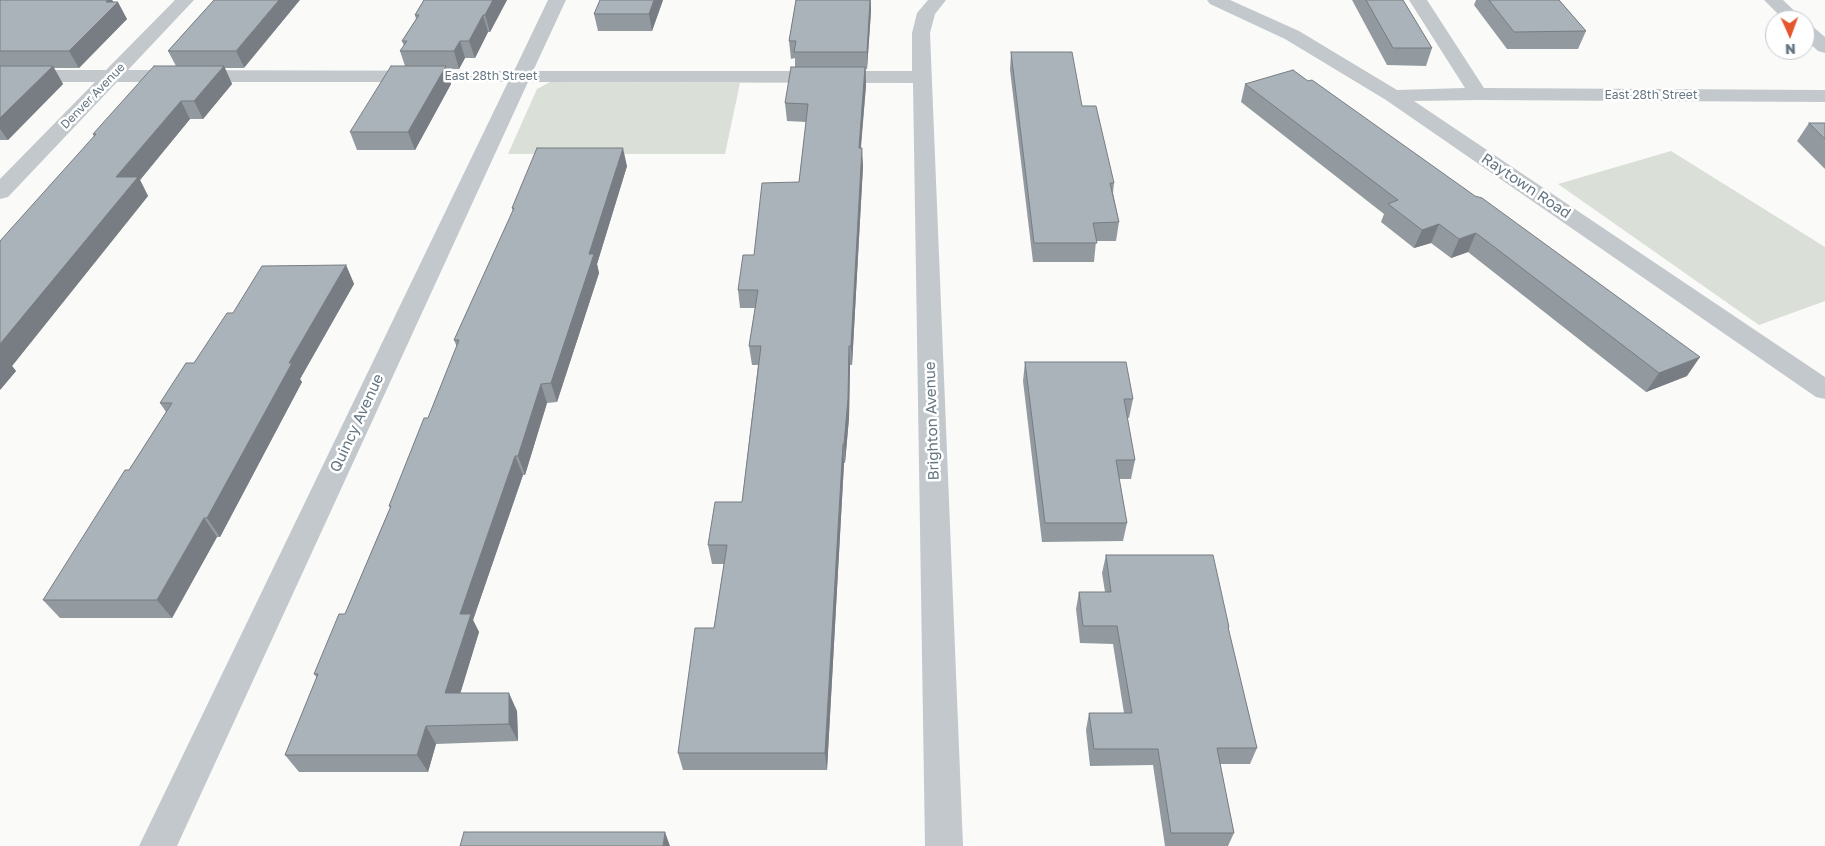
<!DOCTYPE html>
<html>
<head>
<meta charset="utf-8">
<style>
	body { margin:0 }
	#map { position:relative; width:1825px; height:846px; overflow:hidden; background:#fafaf8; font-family:"Golos Text",sans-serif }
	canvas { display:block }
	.north { position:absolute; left:1765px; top:10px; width:50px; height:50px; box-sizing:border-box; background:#fff; border:1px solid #c1c8cd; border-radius:50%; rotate:178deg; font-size:14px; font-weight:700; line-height:20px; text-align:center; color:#657683 }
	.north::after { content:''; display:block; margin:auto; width:18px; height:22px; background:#e4572e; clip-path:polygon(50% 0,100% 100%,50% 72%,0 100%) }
</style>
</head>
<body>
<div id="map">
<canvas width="1825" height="846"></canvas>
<div class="north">N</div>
</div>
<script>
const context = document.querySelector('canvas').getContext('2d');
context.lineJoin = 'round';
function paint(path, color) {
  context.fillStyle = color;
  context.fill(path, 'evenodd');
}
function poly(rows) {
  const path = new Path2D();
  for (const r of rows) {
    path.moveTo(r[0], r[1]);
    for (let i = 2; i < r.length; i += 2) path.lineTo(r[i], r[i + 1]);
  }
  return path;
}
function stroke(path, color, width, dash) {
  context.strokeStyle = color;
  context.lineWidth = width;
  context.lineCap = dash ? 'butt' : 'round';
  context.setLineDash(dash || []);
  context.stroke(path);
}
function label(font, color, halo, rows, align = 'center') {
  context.font = font + ' "Golos Text",sans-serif';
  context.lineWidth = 5;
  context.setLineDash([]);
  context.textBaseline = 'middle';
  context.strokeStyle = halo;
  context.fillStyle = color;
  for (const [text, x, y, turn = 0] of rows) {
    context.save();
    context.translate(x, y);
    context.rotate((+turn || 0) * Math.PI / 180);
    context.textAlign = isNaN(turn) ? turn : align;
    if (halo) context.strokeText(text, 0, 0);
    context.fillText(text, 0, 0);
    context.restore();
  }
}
paint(poly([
	[550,82,740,83,725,154,508,154,537,89],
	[1671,151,1825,247,1825,301,1759,325,1558,184]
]), '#dadfd7');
paint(poly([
	[175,0,194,0,128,70,514,71,548,0,566,0,533,71,912,71,912,33,917,13,928,0,946,0,935,14,930,33,963,846,925,846,913,83,528,82,177,846,139,846,508,82,117,82,8,197,0,199,0,179,95,82,0,82,0,70,106,70,175,0],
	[1207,0,1230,0,1299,31,1397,90,1465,88,1409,0,1427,0,1484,88,1825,90,1825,102,1478,100,1414,101,1825,377,1825,399,1816,397,1386,100,1285,39,1210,4,1207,0],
	[1764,0,1783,0,1804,20,1784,20,1764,0],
	[1805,24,1811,25,1825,37,1825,53,1818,51,1805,39,1805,24]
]), '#c3c8cc');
paint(poly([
	[0,0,112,0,127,19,79,68,54,68,63,84,8,140,0,140],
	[214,0,244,68,225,68,232,84,203,119,190,119,140,180,148,196,12,366,16,371,0,390,94,137,93,134,176,66,168,51],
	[424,0,507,0,490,32,488,32,475,58,465,58,459,69,447,69,451,84,415,150,357,150,350,132,405,66,400,51,404,46,402,41,416,19,415,15],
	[663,0,652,31,598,31,594,14],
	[796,0,871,0,871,11,867,69,866,69,866,85,861,148,863,166,852,365,850,365,849,418,845,463,844,463,827,770,683,770,678,753,714,628,724,564,712,564,708,545,742,502,758,365,752,365,749,346,755,308,740,308,738,290,754,255,799,182,806,122,787,121,785,103,795,67,795,58,791,59,789,41],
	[1352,0,1403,0,1432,48,1426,66,1387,65],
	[1476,0,1559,0,1586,31,1578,49,1507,49,1474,5],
	[1011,52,1082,106,1114,183,1113,193,1119,222,1116,241,1096,241,1094,262,1033,262,1010,70],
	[1293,70,1687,376,1646,392,1468,252,1451,258,1431,243,1414,248,1381,222,1384,214,1241,102,1245,84],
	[1809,123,1825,123,1825,169,1797,141],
	[627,166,597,264,599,273,557,402,547,403,525,475,523,475,473,620,479,632,460,693,517,711,518,741,436,744,428,772,299,772,285,755,317,678,314,674,345,614,390,508,389,506,428,418,457,347,454,340,513,212,512,208],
	[346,265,354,284,300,379,302,382,220,537,217,537,172,618,60,618,43,600,129,470,166,412,160,403,194,363],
	[1025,362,1133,399,1129,418,1127,418,1135,460,1131,479,1119,479,1127,523,1123,541,1042,542,1023,381],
	[1106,555,1229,627,1228,630,1257,748,1250,764,1220,764,1234,833,1228,846,1165,846,1153,765,1090,766,1086,730,1089,713,1124,713,1113,644,1080,643,1076,609,1079,592,1105,592,1102,573]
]), '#929a9f');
paint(poly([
	[108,0,112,0,115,5,118,2,127,19,79,68,69,51],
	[279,0,300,0,244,68,236,51],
	[493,0,507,0,490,32,485,15],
	[654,0,663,0,652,31,649,14],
	[870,0,871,11,867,69,867,52],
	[483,15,488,32,475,58,469,41],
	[460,41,465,58,459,69,454,51],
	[53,66,63,84,8,140,0,129,0,118],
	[224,66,232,84,203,119,194,101],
	[446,66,451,84,415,150,408,132],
	[865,67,866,85,859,166,859,148],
	[181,101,190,119,140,180,148,196,12,366,16,371,0,390,0,344,116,177],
	[623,148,627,166,597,264,599,273,557,402,551,383,589,254],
	[862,148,863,166,852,365,851,346],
	[1439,224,1431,243,1414,248,1422,230],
	[1476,233,1468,252,1451,258,1459,239],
	[346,265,354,284,300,379,302,382,220,537,207,518,289,363],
	[849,346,850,365,849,418,845,463,844,444],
	[1700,357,1687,376,1646,392,1659,373],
	[541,384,547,403,525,475,518,456],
	[843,444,844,463,827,770,825,753],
	[515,456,523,475,473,620,479,632,455,711,445,693,460,614],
	[204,518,217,537,172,618,157,600],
	[509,693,517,711,518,741,509,724],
	[426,726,436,744,428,772,417,755],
	[665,832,670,846,663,846]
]), '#777d82');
const building = poly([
	[0,0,108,0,106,2,118,2,69,51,0,51,0,0],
	[214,0,279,0,236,51,168,51,214,0],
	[424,0,493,0,485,15,483,15,469,41,460,41,454,51,400,51,407,41,402,41,419,15,415,15,424,0],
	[600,0,654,0,649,14,594,14,600,0],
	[796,0,870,0,867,52,794,52,796,41,789,41,796,0],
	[1366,0,1403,0,1432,48,1393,48,1366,0],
	[1489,0,1559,0,1586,31,1514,32,1489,0],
	[1011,52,1072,52,1082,106,1096,106,1114,183,1110,183,1119,222,1093,223,1097,243,1034,243,1011,52],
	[0,66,53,66,0,118,0,66],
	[154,66,224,66,194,101,181,101,116,177,138,177,0,344,0,241,96,134,93,134,154,66],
	[391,66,446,66,408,132,350,132,391,66],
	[791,67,865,67,859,148,862,148,851,346,849,346,848,399,844,444,843,444,825,753,678,753,695,628,714,628,727,545,708,545,715,502,742,502,761,346,749,346,758,290,738,290,743,255,754,255,762,183,799,182,808,104,785,103,791,67],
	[1293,70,1308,81,1312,80,1475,196,1482,198,1700,357,1659,373,1476,233,1459,239,1439,224,1422,230,1388,204,1398,200,1245,84,1293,70],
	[1809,123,1825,123,1825,139,1809,123],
	[537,148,623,148,589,254,594,254,551,383,541,384,518,456,515,456,460,614,471,614,445,693,509,693,509,724,426,726,417,755,285,755,318,674,314,674,339,614,345,614,391,506,389,506,424,418,428,418,459,340,454,340,514,208,512,208,537,148],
	[346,265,289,363,292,363,207,518,204,518,157,600,43,600,125,470,129,470,172,403,160,403,186,363,194,363,227,313,233,313,262,266,346,265],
	[1025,362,1126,362,1133,399,1124,399,1135,460,1116,460,1127,523,1045,523,1025,362],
	[1106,555,1213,555,1229,627,1228,627,1257,748,1217,748,1234,833,1171,833,1158,749,1094,749,1089,713,1132,713,1117,626,1083,626,1079,592,1111,592,1106,555],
	[464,832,665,832,663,846,460,846,464,832]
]);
paint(building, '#aab3b9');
stroke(building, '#777d82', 1);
label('12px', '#657683', '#fff', [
	["East 28th Street",491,76],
	["East 28th Street",1651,95],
	["Denver Avenue",93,96,-46]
]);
label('15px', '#657683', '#fff', [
	["Raytown Road",1526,186,34],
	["Brighton Avenue",932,421,-92],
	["Quincy Avenue",357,423,-65]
]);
</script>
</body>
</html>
